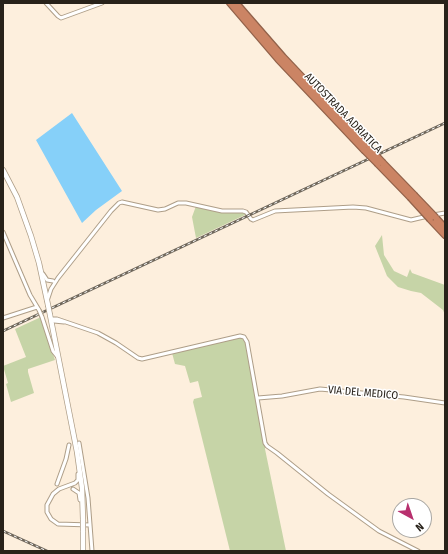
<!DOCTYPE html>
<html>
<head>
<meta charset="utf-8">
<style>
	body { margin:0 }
	#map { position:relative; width:448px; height:554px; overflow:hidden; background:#fdefdd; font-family:"Fira Sans Condensed",sans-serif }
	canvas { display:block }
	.frame { position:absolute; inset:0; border:4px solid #28221a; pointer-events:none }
	.north { position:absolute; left:392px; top:498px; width:40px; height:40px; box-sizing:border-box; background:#fff; border:1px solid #a9a7a3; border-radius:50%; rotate:140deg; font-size:11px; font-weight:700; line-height:16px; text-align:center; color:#28221a }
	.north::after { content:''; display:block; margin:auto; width:14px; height:18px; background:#b8306e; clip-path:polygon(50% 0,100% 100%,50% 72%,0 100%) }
</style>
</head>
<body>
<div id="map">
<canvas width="448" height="554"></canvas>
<div class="frame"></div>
<div class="north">N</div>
</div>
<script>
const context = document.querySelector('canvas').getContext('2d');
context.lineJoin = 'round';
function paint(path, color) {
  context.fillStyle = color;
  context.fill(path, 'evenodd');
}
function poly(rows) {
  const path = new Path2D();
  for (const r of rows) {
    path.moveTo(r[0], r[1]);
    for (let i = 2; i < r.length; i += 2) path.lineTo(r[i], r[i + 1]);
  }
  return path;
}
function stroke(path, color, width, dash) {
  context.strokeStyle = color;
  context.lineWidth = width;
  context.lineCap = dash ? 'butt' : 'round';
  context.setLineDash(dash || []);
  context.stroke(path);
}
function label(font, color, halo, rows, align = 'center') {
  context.font = font + ' "Fira Sans Condensed",sans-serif';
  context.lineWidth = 3;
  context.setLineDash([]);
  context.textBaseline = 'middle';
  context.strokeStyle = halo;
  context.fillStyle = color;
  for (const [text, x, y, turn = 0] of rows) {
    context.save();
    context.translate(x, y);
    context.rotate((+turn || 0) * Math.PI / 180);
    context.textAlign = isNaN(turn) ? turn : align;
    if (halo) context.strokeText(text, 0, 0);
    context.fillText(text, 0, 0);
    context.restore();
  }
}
paint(poly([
	[196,206,224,212,243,212,247,214,196,238,192,217],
	[382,235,384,255,394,271,407,277,410,269,412,273,445,285,445,315,443,310,421,293,411,291,398,287,387,276,375,246],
	[41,317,55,360,28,369,28,372,34,393,11,402,6,384,8,383,3,366,26,357,15,329],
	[241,337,246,340,267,446,265,447,265,449,286,551,230,551,193,402,194,399,202,397,198,381,190,383,185,366,175,364,172,353]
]), '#c6d4a7');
paint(poly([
	[72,113,122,191,96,210,82,223,36,140]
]), '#86d0f9');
const street = poly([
	[46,3,58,16,61,18,102,3],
	[433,215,445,213],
	[3,232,30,295,39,310],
	[43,274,47,280,53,281],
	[47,301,51,289,58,278,111,211,119,203,122,202,158,210,165,209,178,203,186,203,222,211,243,211,246,212,251,219,253,220,275,211,353,207,366,208,411,220,428,216],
	[42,317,53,351,57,356],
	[3,318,37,307],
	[51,319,57,319,98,333,116,343,138,358,142,359,240,336,244,337,247,342,265,443,267,446,277,453,328,494,379,531,418,551],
	[52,320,54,321,64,322],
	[258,398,282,396,320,389,404,397,445,403],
	[79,443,88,498,92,551],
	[78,474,78,480,75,483,59,489,53,494,47,505,47,512,51,519,58,524,90,525],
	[57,484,66,459,69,445],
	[73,489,79,493,80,500]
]);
const secondary = poly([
	[3,170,17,197,31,236,39,263,48,305],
	[50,315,77,452,82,488,83,520],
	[83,531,83,551]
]);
const highway = poly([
	[230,3,278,59,364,150],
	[236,3,283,57,369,148],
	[383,163,414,195],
	[378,164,410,197],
	[436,218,445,228],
	[430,219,445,235]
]);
stroke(street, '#ae9e88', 5);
stroke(secondary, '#ae9e88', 6);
stroke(highway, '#92624a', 8);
stroke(street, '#fff', 3);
stroke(secondary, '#fff', 4.5);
stroke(highway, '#cb8464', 5.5);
const rail = poly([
	[3,331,445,123],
	[3,531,47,551]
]);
stroke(rail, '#6f675b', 2.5);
stroke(rail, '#fff', 1, [3]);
const streetBridge = poly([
	[39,310,42,317]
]);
const secondaryBridge = poly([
	[48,305,50,315],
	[83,520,83,531]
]);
const highwayBridge = poly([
	[369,148,383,163],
	[364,150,378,164],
	[414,195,436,218],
	[410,197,430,219]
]);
stroke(streetBridge, '#ae9e88', 5, []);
stroke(secondaryBridge, '#ae9e88', 6, []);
stroke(highwayBridge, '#92624a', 8, []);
stroke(streetBridge, '#fff', 3);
stroke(secondaryBridge, '#fff', 4.5);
stroke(highwayBridge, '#cb8464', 5.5);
label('11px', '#28221a', '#fff', [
	["AUTOSTRADA ADRIATICA",343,113,46],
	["VIA DEL MEDICO",363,393,5]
]);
</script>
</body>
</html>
